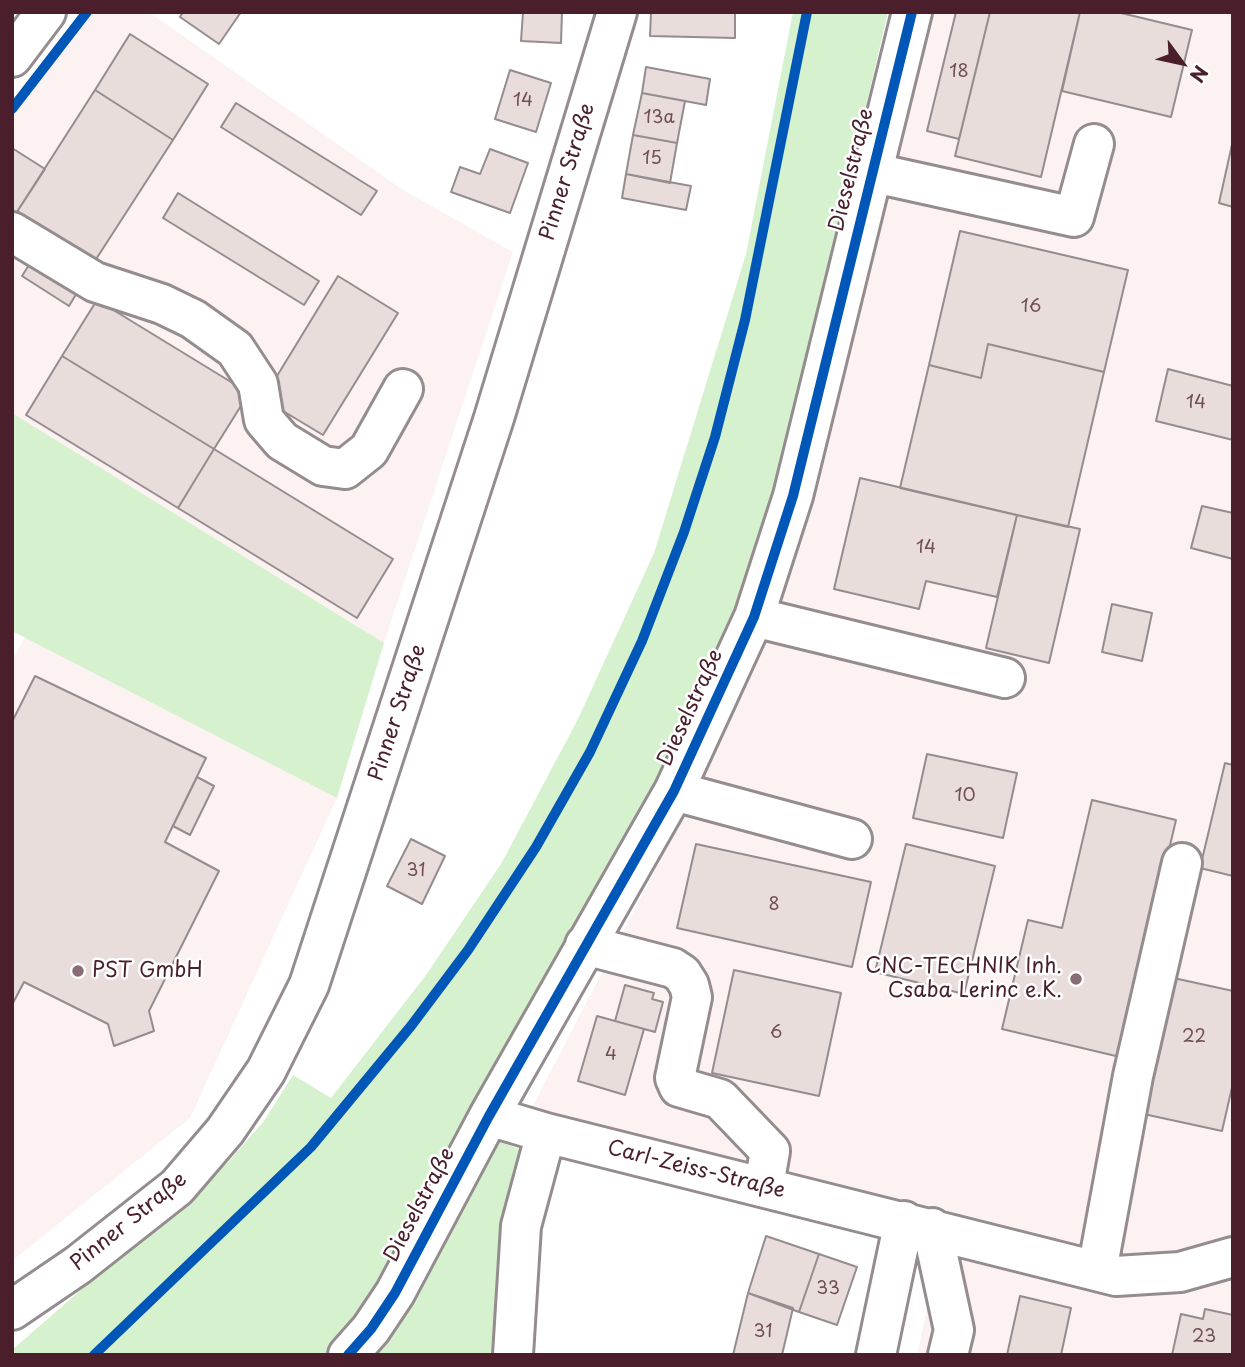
<!DOCTYPE html>
<html>
<head>
<meta charset="utf-8">
<style>
	body { margin:0 }
	#map { position:relative; width:1245px; height:1367px; overflow:hidden; background:#fff; font-family:"Playpen Sans",sans-serif }
	canvas { display:block }
	.frame { position:absolute; inset:0; border:14px solid #4a1f2b; pointer-events:none }
	.north { position:absolute; left:1147px; top:28px; width:70px; height:70px; -webkit-text-stroke:5px #fff; paint-order:stroke; rotate:123deg; font-size:19px; font-weight:700; line-height:28px; text-align:center; color:#4a1f2b }
	.north::after { content:''; display:block; margin:auto; width:24px; height:32px; background:#4a1f2b; clip-path:polygon(50% 0,100% 100%,50% 72%,0 100%) }
</style>
</head>
<body>
<div id="map">
<canvas width="1245" height="1367"></canvas>
<div class="frame"></div>
<div class="north">N</div>
</div>
<script>
const context = document.querySelector('canvas').getContext('2d');
context.lineJoin = 'round';
function paint(path, color) {
  context.fillStyle = color;
  context.fill(path, 'evenodd');
}
function poly(rows) {
  const path = new Path2D();
  for (const r of rows) {
    path.moveTo(r[0], r[1]);
    for (let i = 2; i < r.length; i += 2) path.lineTo(r[i], r[i + 1]);
  }
  return path;
}
function stroke(path, color, width, dash) {
  context.strokeStyle = color;
  context.lineWidth = width;
  context.lineCap = dash ? 'butt' : 'round';
  context.setLineDash(dash || []);
  context.stroke(path);
}
function label(font, color, halo, rows, align = 'center') {
  context.font = font + ' "Playpen Sans",sans-serif';
  context.lineWidth = 5;
  context.setLineDash([]);
  context.textBaseline = 'middle';
  context.strokeStyle = halo;
  context.fillStyle = color;
  for (const [text, x, y, turn = 0] of rows) {
    context.save();
    context.translate(x, y);
    context.rotate((+turn || 0) * Math.PI / 180);
    context.textAlign = isNaN(turn) ? turn : align;
    if (halo) context.strokeText(text, 0, 0);
    context.fillText(text, 0, 0);
    context.restore();
  }
}
paint(poly([
	[94,12,149,12,403,190,513,252,384,643,12,413,12,115],
	[927,12,1233,12,1233,1355,917,1355,948,1212,528,1115,707,770,778,607,825,458],
	[25,637,337,798,190,1118,12,1261,12,661]
]), '#fcf2f1');
paint(poly([
	[793,12,888,12,785,450,740,594,672,755,378,1292,326,1355,12,1355,12,1350,228,1162,264,1121,293,1075,331,1098,426,975,501,864,578,719,654,553,746,254],
	[12,413,384,643,337,798,12,631],
	[495,1140,533,1154,502,1355,362,1355]
]), '#d6f1ce');
const building = poly([
	[183,12,241,12,219,44,180,17,183,12],
	[523,12,562,12,561,43,521,41,523,12],
	[651,12,735,12,735,38,650,36,651,12],
	[956,12,990,12,959,139,927,131,956,12],
	[990,12,1080,12,1041,177,955,156,990,12],
	[1080,12,1117,12,1192,30,1171,117,1062,91,1080,12],
	[130,34,208,84,173,140,95,90,130,34],
	[646,67,710,79,706,105,642,93,646,67],
	[510,70,551,83,536,132,495,119,510,70],
	[95,90,173,140,91,267,13,218,95,90],
	[642,93,685,101,677,143,633,135,642,93],
	[236,103,377,191,361,215,221,127,236,103],
	[633,135,677,143,670,183,626,174,633,135],
	[1233,140,1233,207,1219,203,1233,140],
	[12,148,45,169,13,218,12,217,12,148],
	[490,149,528,163,510,213,451,192,460,167,480,174,490,149],
	[626,174,691,186,686,210,622,198,626,174],
	[178,193,319,281,304,305,163,218,178,193],
	[960,231,1128,270,1104,372,988,344,981,378,929,365,960,231],
	[34,257,81,286,69,306,22,276,34,257],
	[338,276,398,313,323,435,263,399,338,276],
	[97,300,249,393,214,449,62,356,97,300],
	[988,344,1104,372,1068,527,900,488,929,365,981,378,988,344],
	[62,356,214,449,178,508,26,415,62,356],
	[1168,369,1233,386,1233,440,1156,421,1168,369],
	[214,449,393,559,357,618,178,508,214,449],
	[860,478,1017,515,997,597,926,581,919,609,834,589,860,478],
	[1202,506,1233,513,1233,559,1191,548,1202,506],
	[1017,515,1080,529,1049,663,986,648,1017,515],
	[1112,604,1152,613,1142,661,1102,652,1112,604],
	[35,676,206,758,165,842,219,871,149,1011,154,1031,114,1046,108,1024,24,982,12,1005,12,722,35,676],
	[927,754,1017,773,1003,838,913,818,927,754],
	[1225,763,1233,765,1233,876,1200,868,1225,763],
	[197,777,214,786,190,835,173,826,197,777],
	[1092,800,1176,820,1120,1057,1002,1029,1028,920,1062,928,1092,800],
	[411,839,445,856,422,904,387,886,411,839],
	[696,844,871,882,852,967,677,928,696,844],
	[906,844,995,866,964,994,875,972,906,844],
	[734,970,841,993,819,1096,712,1073,734,970],
	[1169,977,1233,991,1233,1083,1222,1131,1139,1113,1169,977],
	[625,985,654,993,652,999,663,1002,655,1032,615,1021,625,985],
	[597,1016,644,1029,625,1095,578,1081,597,1016],
	[766,1236,819,1254,799,1312,748,1293,766,1236],
	[819,1254,857,1267,837,1325,799,1312,819,1254],
	[748,1293,793,1308,782,1355,733,1355,748,1293],
	[1020,1296,1071,1308,1061,1355,1007,1355,1020,1296],
	[1205,1309,1233,1315,1233,1355,1172,1355,1181,1314,1203,1319,1205,1309]
]);
paint(building, '#e8dddb');
stroke(building, '#948c8e', 2);
const minor = poly([
	[12,57,46,12],
	[870,172,1074,217,1094,144],
	[12,232,95,282,162,304,193,319,235,349,258,384,264,420,282,441,323,466,345,469,369,450,403,389],
	[754,617,1005,678],
	[674,791,852,839],
	[585,945,673,968,682,974,689,985,692,997,675,1078,679,1087,720,1099,770,1151,764,1186],
	[489,1116,546,1133,1116,1276,1180,1272,1233,1257],
	[932,1228,954,1330,948,1355],
	[1097,1271,1133,1076,1182,863],
	[12,1310,78,1265,177,1187,225,1131,266,1071,309,985,494,418,617,12],
	[348,1355,371,1329,395,1293,489,1116,674,791,754,617,793,496,912,12],
	[513,1355,521,1226,546,1133],
	[876,1355,904,1221]
]);
stroke(minor, '#948c8e', 44);
stroke(minor, '#fff', 38);
stroke(poly([
	[12,109,87,12],
	[94,1355,311,1147,411,1026,468,950,536,847,590,752,642,641,684,532,715,437,745,320,807,12],
	[348,1355,371,1329,395,1293,489,1116,674,791,754,617,793,496,912,12]
]), '#0057b8', 10);
for (const [x, y, r, color] of [
	[78,971,7,"#896d75"],
	[1076,979,7,"#896d75"]
]) {
  const dot = new Path2D();
  dot.arc(x, y, r, 0, 2 * Math.PI);
  context.fillStyle = color;
  context.fill(dot);
  stroke(dot, '#fff', 2.5);
}
label('18px', '#724e57', null, [
	["18",959,72],
	["14",523,101],
	["13a",659,118],
	["15",652,159],
	["16",1031,307],
	["14",1196,403],
	["14",926,548],
	["10",965,796],
	["31",416,871],
	["8",774,905],
	["6",776,1033],
	["22",1194,1037],
	["4",611,1055],
	["33",828,1289],
	["31",763,1332],
	["23",1204,1337]
]);
label('21px', '#4a1f2b', '#fff', [
	["Dieselstraße",852,170,-76],
	["Pinner Straße",568,172,-73],
	["Dieselstraße",691,708,-65],
	["Pinner Straße",398,713,-72],
	["Carl-Zeiss-Straße",696,1170,14],
	["Dieselstraße",420,1205,-62],
	["Pinner Straße",129,1222,-39]
]);
label('21px', '#4a1f2b', '#fff', [
	["CNC-TECHNIK Inh.",1062,967],
	["Csaba Lerinc e.K.",1062,991],
	["PST GmbH",92,971,"left"]
], 'right');
</script>
</body>
</html>
